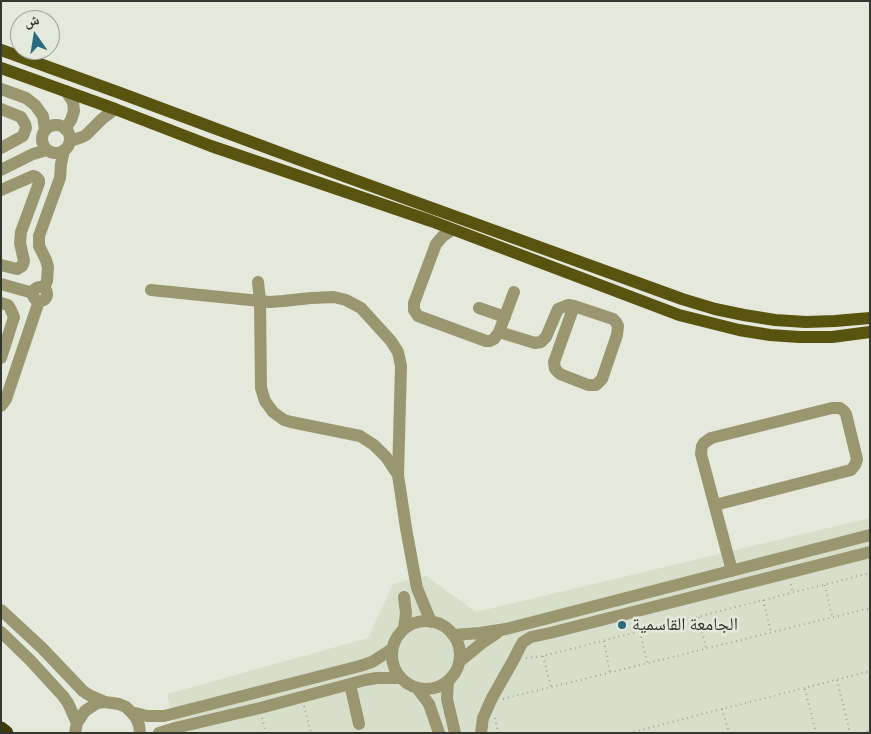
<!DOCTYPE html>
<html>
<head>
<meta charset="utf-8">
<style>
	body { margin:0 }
	#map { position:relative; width:871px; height:734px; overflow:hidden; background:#e4e9db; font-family:Signika,"Noto Naskh Arabic",sans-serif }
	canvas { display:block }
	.frame { position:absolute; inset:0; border:2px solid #343630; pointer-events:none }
	.north { position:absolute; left:10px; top:10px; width:50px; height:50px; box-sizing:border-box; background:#e4e9db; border:1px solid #9ea197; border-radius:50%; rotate:347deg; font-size:14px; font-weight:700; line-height:20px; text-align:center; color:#343630 }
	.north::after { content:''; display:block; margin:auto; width:18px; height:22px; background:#2b6a7f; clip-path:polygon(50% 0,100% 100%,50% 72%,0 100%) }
</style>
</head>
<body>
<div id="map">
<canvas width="871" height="734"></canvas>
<div class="frame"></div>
<div class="north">ش</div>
</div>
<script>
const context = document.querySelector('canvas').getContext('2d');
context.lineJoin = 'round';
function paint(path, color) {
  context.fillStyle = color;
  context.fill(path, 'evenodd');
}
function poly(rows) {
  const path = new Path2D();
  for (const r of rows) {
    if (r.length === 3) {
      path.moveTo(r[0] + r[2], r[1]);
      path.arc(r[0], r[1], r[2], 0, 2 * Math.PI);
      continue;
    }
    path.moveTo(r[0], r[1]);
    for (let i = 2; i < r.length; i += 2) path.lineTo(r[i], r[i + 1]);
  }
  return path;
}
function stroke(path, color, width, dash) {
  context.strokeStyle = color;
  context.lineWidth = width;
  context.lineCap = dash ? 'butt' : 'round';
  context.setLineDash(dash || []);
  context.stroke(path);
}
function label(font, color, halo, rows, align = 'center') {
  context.font = font + ' Signika,"Noto Naskh Arabic",sans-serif';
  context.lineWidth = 5;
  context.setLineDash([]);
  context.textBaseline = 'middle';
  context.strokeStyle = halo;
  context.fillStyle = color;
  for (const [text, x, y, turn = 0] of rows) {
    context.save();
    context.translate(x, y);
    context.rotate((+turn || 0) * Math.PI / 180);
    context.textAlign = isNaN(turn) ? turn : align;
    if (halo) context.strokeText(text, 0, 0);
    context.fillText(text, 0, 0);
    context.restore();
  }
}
paint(poly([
	[870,518,870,733,177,733,175,728,167,694,368,638,393,584,426,576,476,612]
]), '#d7dfca');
stroke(poly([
	[791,584,793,593],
	[825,585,832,617],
	[763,600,771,632],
	[699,617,706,648],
	[640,632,647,663],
	[604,641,610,673],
	[543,656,551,687],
	[526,658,543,656,870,573],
	[837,680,850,733],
	[805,689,816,733],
	[503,699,870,608],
	[304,706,311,733],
	[722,709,729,733],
	[262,718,266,733],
	[495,718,498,733],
	[629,733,870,671],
	[862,733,870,731]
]), '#a1a59a', 2, [1, 4]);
stroke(poly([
	[1,89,26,98,35,105,43,116,45,130],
	[1,109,21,117,25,124,26,128,23,136,1,148],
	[56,139,14],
	[65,129,71,120,74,111,73,102,66,91],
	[70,141,82,137,86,135,102,119,115,109],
	[1,170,33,154,47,150],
	[1,190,33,176,36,177,39,180,39,183,21,232,20,243,24,261,23,264,22,266,17,269,1,265],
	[452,230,443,236,436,244,414,303,414,310,418,316,486,341,490,341,494,339,499,332,514,292],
	[258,282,260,300,261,388,265,401,273,412,284,420,291,422,360,436,374,445,386,457,398,475,406,528,417,588,431,622],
	[1,284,33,293],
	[40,294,7],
	[44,288,47,281,48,267,46,260,39,246,39,236,60,178,61,164,64,150],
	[151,290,270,302,283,301,311,298,334,297,346,300,361,308,391,341,398,352,401,366,398,475],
	[1,303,8,305,10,308,14,317,1,358],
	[574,306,613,319,616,322,618,326,617,335,602,379,596,385,588,385,560,374,555,369,554,362,574,306],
	[479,308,505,317],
	[499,332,535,343,541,342,546,337,558,309,568,305,574,306],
	[1,406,6,399,39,301],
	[715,505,851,470,855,465,857,459,846,414,844,411,840,408,832,408,711,438,704,443,702,446,701,454,732,571],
	[404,597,406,613,404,629],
	[1,610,42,648,83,691,89,695,105,702],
	[426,655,34],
	[1,632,30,660,63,696,68,703,77,723],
	[453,635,480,633,506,629,870,535],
	[460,661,482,643,497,633],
	[448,682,447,699,455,733],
	[350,684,359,724],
	[417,688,429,704,439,733],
	[131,712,147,716,164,716,172,714,360,666,372,662,392,649],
	[75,733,77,723,85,711,97,703,105,702,119,704,126,707,131,712,136,718,139,725,140,733],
	[159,733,175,728,260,708,365,680,377,678,400,678],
	[481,733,483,718,492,698,514,659,520,647,523,642,531,637,550,633,870,552]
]), '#9a966f', 12);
stroke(poly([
	[1,50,120,93,297,159,682,299,715,309,744,315,775,320,806,322,835,321,870,318],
	[1,68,115,109,211,146,431,221,679,315,739,330,770,335,799,337,832,337,870,332]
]), '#595310', 12);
stroke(poly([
	[1,729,6,733]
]), '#413b00', 15);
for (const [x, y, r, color] of [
	[622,625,5,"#2b6a7f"]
]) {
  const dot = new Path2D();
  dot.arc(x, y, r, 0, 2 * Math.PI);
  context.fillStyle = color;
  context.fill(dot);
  stroke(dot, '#e4e9db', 2);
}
label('18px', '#343630', '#e4e9db', [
	["الجامعة القاسمية",632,625]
], 'left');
</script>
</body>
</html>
